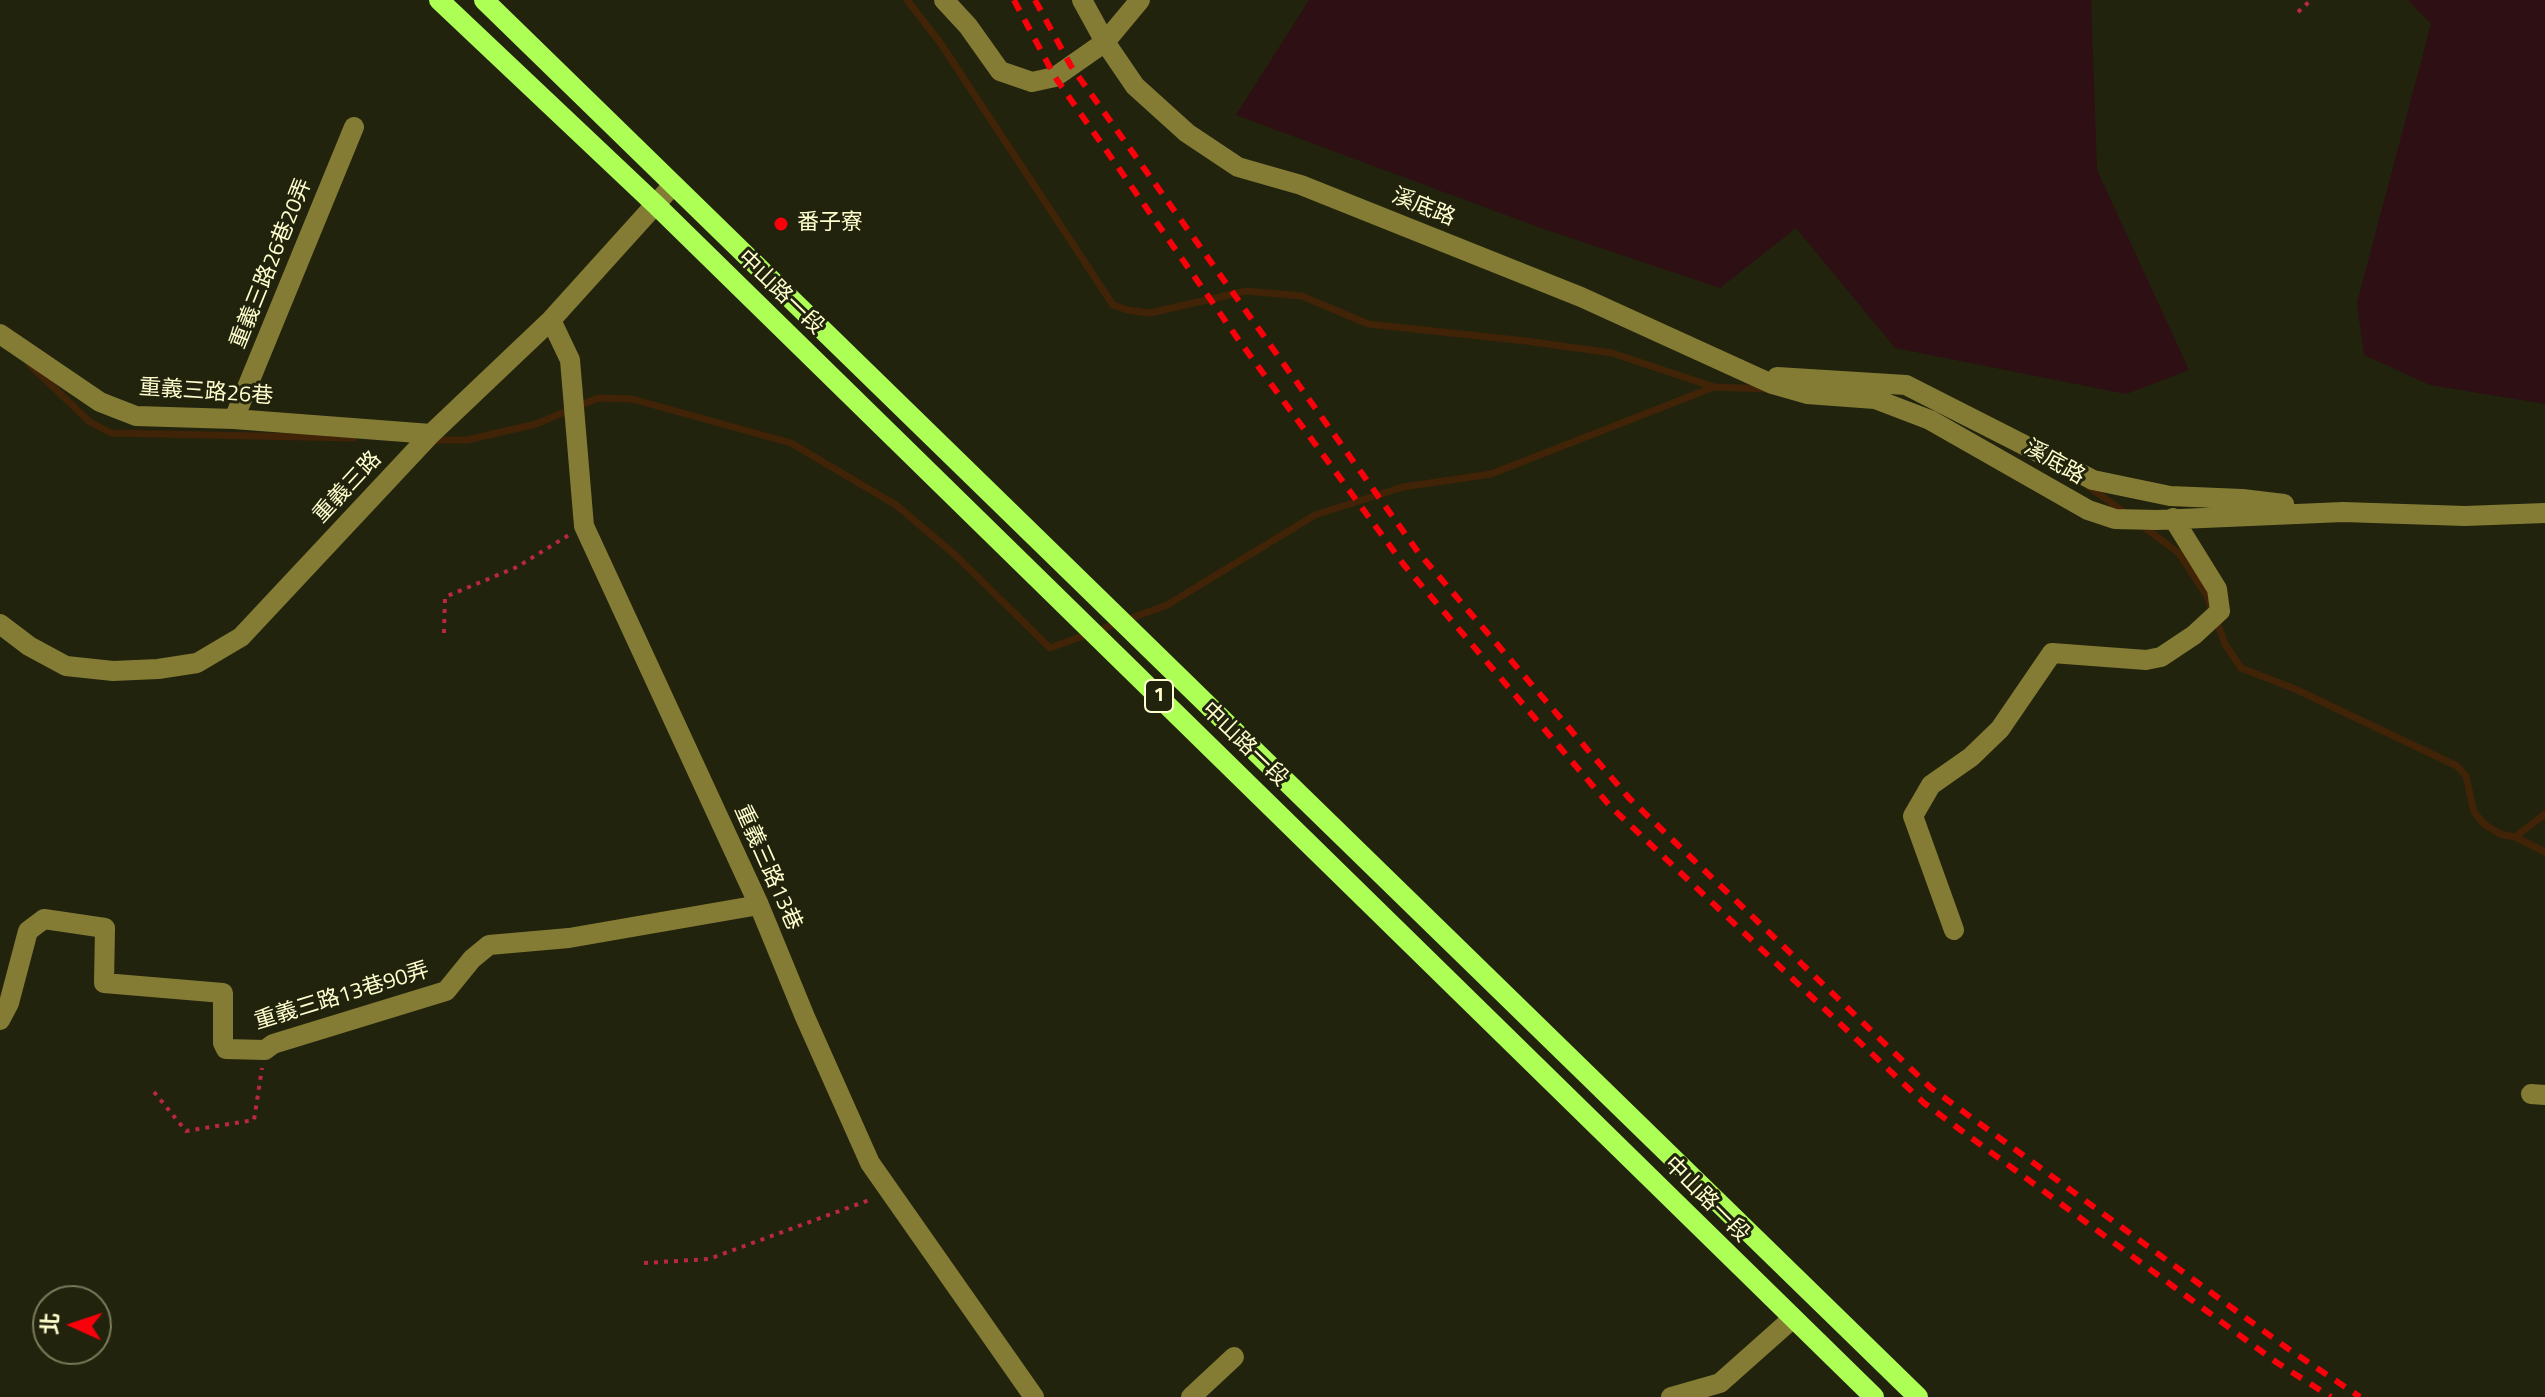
<!DOCTYPE html>
<html>
<head>
<meta charset="utf-8">
<style>
	body { margin:0 }
	#map { position:relative; width:2545px; height:1397px; overflow:hidden; background:#22230c; font-family:"Titillium Web","Noto Sans TC",sans-serif }
	canvas { display:block }
	.north { position:absolute; left:32px; top:1285px; width:80px; height:80px; box-sizing:border-box; background:#22230c; border:2px solid #7a7b5a; border-radius:50%; rotate:273deg; font-size:22px; font-weight:700; line-height:32px; text-align:center; color:#fffece }
	.north::after { content:''; display:block; margin:auto; width:28px; height:36px; background:#f9000b; clip-path:polygon(50% 0,100% 100%,50% 72%,0 100%) }
</style>
</head>
<body>
<div id="map">
<canvas width="2545" height="1397"></canvas>
<div class="north">北</div>
</div>
<script>
const context = document.querySelector('canvas').getContext('2d');
context.lineJoin = 'round';
function paint(path, color) {
  context.fillStyle = color;
  context.fill(path, 'evenodd');
}
function poly(rows) {
  const path = new Path2D();
  for (const r of rows) {
    path.moveTo(r[0], r[1]);
    for (let i = 2; i < r.length; i += 2) path.lineTo(r[i], r[i + 1]);
  }
  return path;
}
function stroke(path, color, width, dash) {
  context.strokeStyle = color;
  context.lineWidth = width;
  context.lineCap = dash ? 'butt' : 'round';
  context.setLineDash(dash || []);
  context.stroke(path);
}
function label(font, color, halo, rows, align = 'center') {
  context.font = font + ' "Titillium Web","Noto Sans TC",sans-serif';
  context.lineWidth = 6;
  context.setLineDash([]);
  context.textBaseline = 'middle';
  context.strokeStyle = halo;
  context.fillStyle = color;
  for (const [text, x, y, turn = 0] of rows) {
    context.save();
    context.translate(x, y);
    context.rotate((+turn || 0) * Math.PI / 180);
    context.textAlign = isNaN(turn) ? turn : align;
    if (halo) context.strokeText(text, 0, 0);
    context.fillText(text, 0, 0);
    context.restore();
  }
}
paint(poly([
	[1309,0,2091,0,2097,170,2189,370,2126,394,1895,348,1796,228,1720,288,1541,228,1236,115],
	[2408,0,2545,0,2545,404,2430,385,2364,355,2357,303,2431,24]
]), '#2d0f14');
stroke(poly([
	[907,0,939,41,1113,305,1127,310,1150,313,1246,291,1302,296,1368,324,1526,341,1612,353,1714,387,1767,389],
	[30,365,90,422,111,433,353,438],
	[433,440,467,440,536,424,598,398,632,399,791,443,896,505,953,553,1050,648,1167,605,1315,515,1403,487,1491,474,1714,387],
	[2089,487,2128,515],
	[2141,525,2179,553,2207,596,2211,608],
	[2216,620,2225,644,2241,668,2295,689,2457,766,2466,776,2474,812,2484,824,2500,834,2515,837,2545,814],
	[2515,837,2545,852]
]), '#412307', 7);
stroke(poly([
	[2298,12,2311,0],
	[444,633,445,597,517,567,569,535],
	[154,1092,186,1131,254,1120,262,1068],
	[644,1263,709,1259,872,1199]
]), '#ba2745', 4, [4, 6]);
stroke(poly([
	[944,0,968,26,1000,71,1032,82,1055,77,1105,42,1140,0],
	[1082,0,1105,42,1135,86,1187,133,1238,167,1301,185,1581,297,1772,384,1807,394,1875,399,1930,420,2088,510,2115,519,2157,520,2343,512,2465,516,2545,513],
	[551,320,570,360,584,526,759,905,805,1017,870,1163,1034,1397],
	[0,334,100,402,136,416,234,419,431,434],
	[1777,377,1906,385,2093,480,2170,496,2242,499,2284,504],
	[234,419,354,127],
	[0,624,29,646,66,666,113,671,158,669,197,663,241,637,431,434,551,320,673,185],
	[1954,930,1913,816,1931,785,1971,757,2000,729,2052,653,2146,660,2161,657,2194,635,2220,611,2217,589,2173,518],
	[0,1020,9,1003,28,931,44,919,105,928,104,983,223,993,223,1043,226,1049,265,1050,273,1044,446,991,472,959,489,945,569,938,759,905],
	[2531,1094,2545,1095],
	[1191,1397,1234,1357],
	[1671,1397,1720,1383,1792,1319]
]), '#847c35', 20);
stroke(poly([
	[439,0,655,204,1874,1397],
	[484,0,1918,1397]
]), '#adff55', 20);
stroke(poly([
	[1014,0,1055,77,1238,339,1404,565,1610,806,1924,1103,2276,1362,2331,1397],
	[1035,0,1071,66,1418,552,1629,798,1931,1088,2287,1348,2360,1397]
]), '#f9000b', 6, [12, 10]);
for (const [x, y, r, color] of [
	[781,224,8,"#f9000b"]
]) {
  const dot = new Path2D();
  dot.arc(x, y, r, 0, 2 * Math.PI);
  context.fillStyle = color;
  context.fill(dot);
  stroke(dot, '#22230c', 3);
}
for (const [x, y, w] of [
	[1159,696,28]
]) {
  const box = new Path2D();
  box.roundRect(x - w / 2, y - 16, w, 32, 6);
  context.fillStyle = '#22230c';
  context.fill(box);
  stroke(box, '#fffece', 2);
}
label('bold 20px', '#fffece', null, [
	["1",1159,696]
]);
label('22px', '#fffece', '#22230c', [
	["溪底路",1423,208,22],
	["重義三路26巷20弄",272,264,-68],
	["中山路一段",780,293,44],
	["重義三路26巷",206,393,4],
	["溪底路",2054,463,30],
	["重義三路",348,488,-47],
	["中山路一段",1244,745,44],
	["重義三路13巷",767,868,66],
	["重義三路13巷90弄",342,997,-17],
	["中山路一段",1706,1200,45]
]);
label('22px', '#fffece', '#22230c', [
	["番子寮",797,224]
], 'left');
</script>
</body>
</html>
